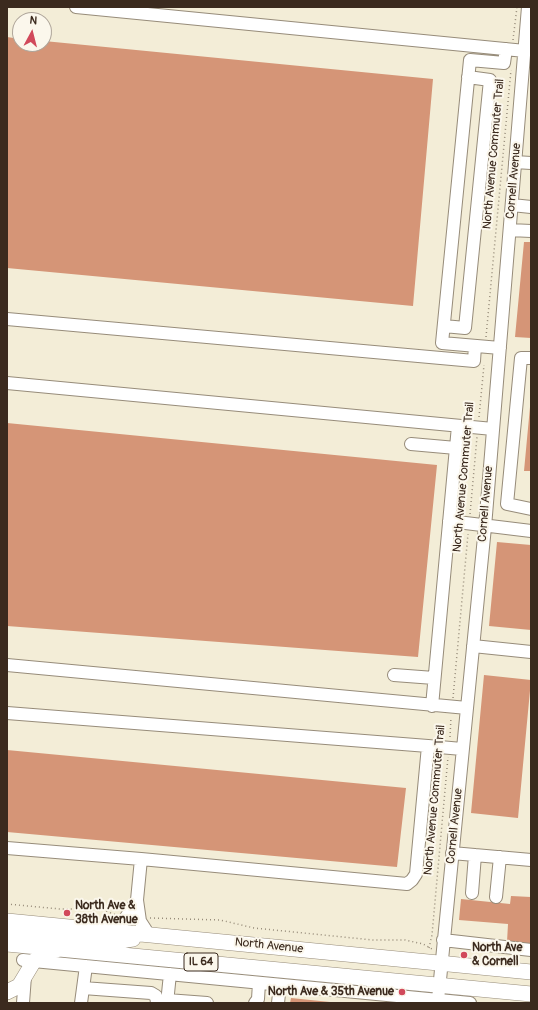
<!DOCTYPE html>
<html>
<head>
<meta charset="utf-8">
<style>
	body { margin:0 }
	#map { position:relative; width:538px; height:1010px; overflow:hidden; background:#f3edd7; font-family:Pangolin,sans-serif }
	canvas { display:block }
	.frame { position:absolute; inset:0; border:8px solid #3b2a1e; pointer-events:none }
	.north { position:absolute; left:12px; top:12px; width:40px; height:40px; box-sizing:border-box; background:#fbf7ec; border:1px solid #aea59a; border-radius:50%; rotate:7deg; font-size:11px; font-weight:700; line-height:16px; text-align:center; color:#3b2a1e }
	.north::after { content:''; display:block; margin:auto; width:14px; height:18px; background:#d1495b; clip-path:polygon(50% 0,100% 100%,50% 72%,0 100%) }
</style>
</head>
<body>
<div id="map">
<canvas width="538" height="1010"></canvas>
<div class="frame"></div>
<div class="north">N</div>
</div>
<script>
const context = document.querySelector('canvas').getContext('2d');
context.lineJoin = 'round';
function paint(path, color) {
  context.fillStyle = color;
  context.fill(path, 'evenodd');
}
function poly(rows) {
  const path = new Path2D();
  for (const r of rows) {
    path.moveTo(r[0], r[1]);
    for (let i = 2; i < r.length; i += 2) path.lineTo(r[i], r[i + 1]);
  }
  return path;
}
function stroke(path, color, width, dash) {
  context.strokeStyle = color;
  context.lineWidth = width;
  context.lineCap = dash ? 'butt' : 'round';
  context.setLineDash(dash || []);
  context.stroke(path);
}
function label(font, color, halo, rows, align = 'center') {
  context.font = font + ' Pangolin,sans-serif';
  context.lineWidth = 4;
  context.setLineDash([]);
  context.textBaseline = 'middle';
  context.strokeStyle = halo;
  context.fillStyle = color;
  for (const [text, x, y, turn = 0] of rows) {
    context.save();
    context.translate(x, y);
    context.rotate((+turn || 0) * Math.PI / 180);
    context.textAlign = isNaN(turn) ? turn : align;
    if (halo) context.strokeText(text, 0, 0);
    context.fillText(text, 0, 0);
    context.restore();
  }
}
paint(poly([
	[7,37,20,39,20,44,44,44,44,41,433,79,413,306,7,268],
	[524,242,531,242,531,338,515,337],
	[530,407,531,407,531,471,524,471],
	[7,423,437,465,418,657,7,626],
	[497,542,531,545,531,630,489,626],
	[484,675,531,680,518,818,471,813],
	[7,750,406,788,397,867,7,832],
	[511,896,531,897,531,944,507,942,508,924,459,920,461,899,510,904],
	[291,998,330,1002,330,1003,290,1003]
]), '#d59577');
const minor = poly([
	[76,7,525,51],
	[515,162,531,163],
	[512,205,531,207],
	[510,230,531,231],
	[7,319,474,361,475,346],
	[444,326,465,328,490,80,468,77],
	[500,348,442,343,470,60,504,63,506,49],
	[531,358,521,358,507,504,531,509],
	[7,383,493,429],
	[411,444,456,448],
	[449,521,531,531],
	[473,646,531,652],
	[7,665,467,708],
	[394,675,434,678],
	[432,706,458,426],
	[7,713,428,746],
	[7,848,141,859],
	[452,853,531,860],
	[472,893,475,855],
	[496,897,500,857],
	[137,900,141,859,407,884,412,880,416,874,428,746,462,749],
	[108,931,121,925,137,900,140,921,149,935],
	[443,940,531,950],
	[23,960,470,1003],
	[83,988,151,993,156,996,157,1003],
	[167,1000,207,1003],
	[438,1000,485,527,528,7],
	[23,1003,25,976],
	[81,1003,86,966],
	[167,1003,170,974],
	[255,1003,258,999,259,983],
	[278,1003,280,985]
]);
const major = poly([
	[7,921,531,972],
	[7,933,112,942,133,939],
	[7,944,531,994],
	[7,992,19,986,34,961,48,952,57,950]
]);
stroke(minor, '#978c7a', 14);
stroke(major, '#978c7a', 16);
stroke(poly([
	[513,40,517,7],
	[486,337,511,70],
	[479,417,484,365],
	[470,514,477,437],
	[453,698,468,534],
	[450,737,451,717],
	[7,904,60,909,101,909,116,915],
	[150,918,220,920,254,928,373,940,405,940,423,944,434,950],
	[429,948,432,935,448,757]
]), '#978c7a', 1.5, [1, 3]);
stroke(minor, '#fff', 12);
stroke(major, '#fff', 15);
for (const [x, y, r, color] of [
	[67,913,4,"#d1495b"],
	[464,955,4,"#d1495b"],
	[402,992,4,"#d1495b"]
]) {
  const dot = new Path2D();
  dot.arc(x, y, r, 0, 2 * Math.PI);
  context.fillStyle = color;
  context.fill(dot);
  stroke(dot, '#fbf7ec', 1.5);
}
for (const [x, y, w] of [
	[201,962,34]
]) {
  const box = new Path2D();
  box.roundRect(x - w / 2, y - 9, w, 18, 3);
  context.fillStyle = '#fbf7ec';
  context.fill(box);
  stroke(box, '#3b2a1e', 1);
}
label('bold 11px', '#3b2a1e', null, [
	["IL 64",201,962]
]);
label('12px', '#3b2a1e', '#fbf7ec', [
	["North Avenue Commuter Trail",494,154,-85],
	["Cornell Avenue",514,181,-85],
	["North Avenue Commuter Trail",464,477,-85],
	["Cornell Avenue",486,504,-85],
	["North Avenue Commuter Trail",435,800,-85],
	["Cornell Avenue",455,826,-84],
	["North Avenue",269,946,6]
]);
label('bold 12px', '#3b2a1e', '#fbf7ec', [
	["North Ave &",75,906],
	["38th Avenue",75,920],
	["North Ave",472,948],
	["& Cornell",472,962],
	["North Ave & 35th Avenue",394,992,"right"]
], 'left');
</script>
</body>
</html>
